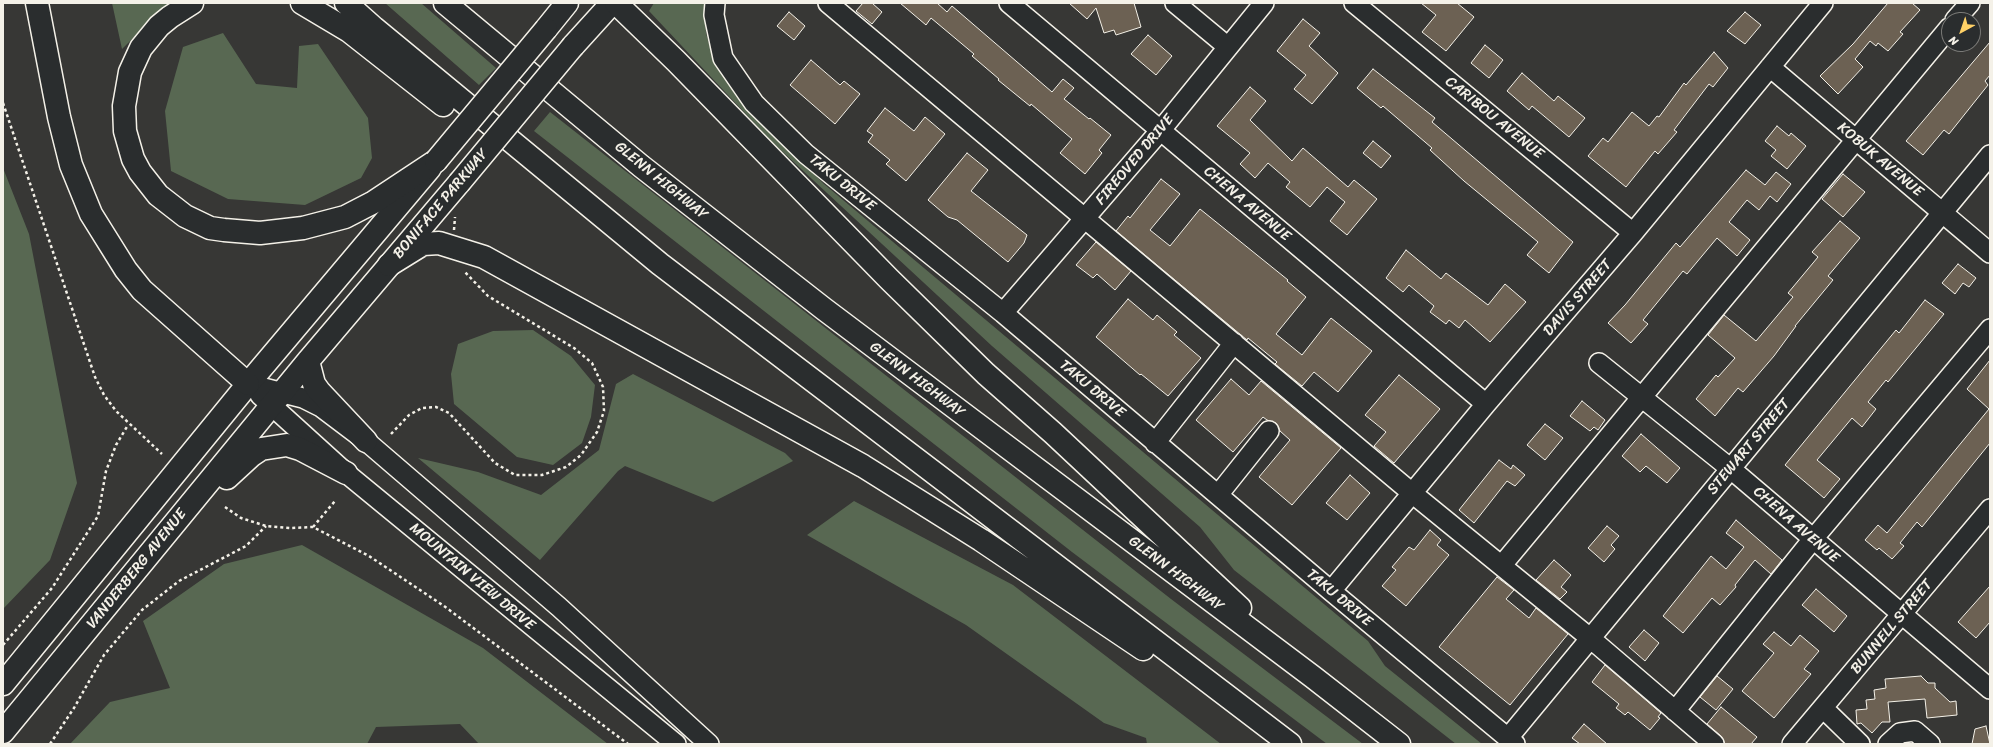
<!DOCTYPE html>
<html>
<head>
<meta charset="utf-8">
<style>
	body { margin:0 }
	#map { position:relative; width:1993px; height:747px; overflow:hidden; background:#373735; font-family:Sriracha,sans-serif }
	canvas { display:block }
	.frame { position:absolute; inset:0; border:4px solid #f4f1e8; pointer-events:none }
	.north { position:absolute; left:1941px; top:12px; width:40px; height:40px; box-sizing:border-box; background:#2a2d2e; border:1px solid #7b7b78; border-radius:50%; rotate:220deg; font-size:11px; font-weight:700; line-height:16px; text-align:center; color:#f4f1e8 }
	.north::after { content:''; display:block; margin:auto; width:14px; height:18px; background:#ffd166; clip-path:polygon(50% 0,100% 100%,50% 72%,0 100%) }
</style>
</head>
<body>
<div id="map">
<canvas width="1993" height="747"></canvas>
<div class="frame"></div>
<div class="north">N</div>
</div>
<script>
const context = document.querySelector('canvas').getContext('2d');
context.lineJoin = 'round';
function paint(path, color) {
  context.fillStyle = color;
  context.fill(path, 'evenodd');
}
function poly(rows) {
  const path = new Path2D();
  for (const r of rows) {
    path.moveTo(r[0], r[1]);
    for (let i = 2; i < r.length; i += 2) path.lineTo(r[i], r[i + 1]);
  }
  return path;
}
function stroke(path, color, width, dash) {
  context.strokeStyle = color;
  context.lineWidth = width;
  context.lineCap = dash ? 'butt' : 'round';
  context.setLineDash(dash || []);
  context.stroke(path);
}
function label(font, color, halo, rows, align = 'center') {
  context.font = font + ' Sriracha,sans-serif';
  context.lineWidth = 3;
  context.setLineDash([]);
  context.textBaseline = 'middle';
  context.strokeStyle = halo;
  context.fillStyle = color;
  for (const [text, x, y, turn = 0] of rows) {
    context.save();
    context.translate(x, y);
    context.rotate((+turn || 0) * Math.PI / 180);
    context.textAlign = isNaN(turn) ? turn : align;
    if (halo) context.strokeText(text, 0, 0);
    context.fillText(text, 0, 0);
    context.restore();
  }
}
paint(poly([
	[112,3,169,3,122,49],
	[385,3,421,3,496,68,479,85],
	[654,3,705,3,706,33,714,62,738,99,824,184,1368,641,1385,666,1482,744,1456,744,1234,570,1200,527,992,346,772,142,649,11],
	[223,33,256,84,297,88,299,46,318,44,368,118,372,158,361,178,305,205,228,199,171,171,165,111,183,47],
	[550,112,1171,599,1363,744,1327,744,1072,552,534,131],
	[3,168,29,234,77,483,50,560,3,609],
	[533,330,571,356,595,385,591,417,582,443,553,465,517,457,454,404,451,374,458,344,493,331],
	[633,374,785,453,793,461,713,502,625,466,618,471,540,560,418,458,478,472,541,495,599,450,616,384],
	[854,501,1013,585,1221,744,1147,744,1146,738,1104,723,966,625,807,535],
	[302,545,483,648,608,744,479,744,460,724,376,727,367,744,70,744,110,702,170,688,143,621,224,564]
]), '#586852');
const building = poly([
	[863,3,872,3,882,12,872,24,856,11,863,3],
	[900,3,937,3,947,12,952,6,1052,92,1063,79,1074,88,1064,99,1089,119,1090,118,1111,135,1099,150,1102,153,1085,174,1060,153,1072,139,1031,104,1030,106,998,80,999,79,972,56,974,54,931,18,926,25,900,3],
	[1069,3,1134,3,1141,27,1116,35,1114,30,1104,33,1096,8,1087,19,1069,3],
	[1421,3,1457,3,1474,17,1446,51,1422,32,1436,15,1421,3],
	[1888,3,1912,3,1920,10,1900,32,1903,34,1888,51,1878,43,1876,46,1870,41,1855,59,1863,67,1838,94,1820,76,1853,44,1888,3],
	[789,12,805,26,794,40,777,26,789,12],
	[1745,12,1761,25,1745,44,1727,31,1745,12],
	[1303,19,1320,33,1309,46,1338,73,1312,104,1294,89,1306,75,1277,51,1303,19],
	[1148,35,1172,56,1156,75,1131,54,1148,35],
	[1990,42,1990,75,1985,81,1988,85,1949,134,1944,130,1923,155,1906,141,1990,42],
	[1485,45,1503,60,1489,78,1471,63,1485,45],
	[1714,52,1728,68,1713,87,1709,84,1674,130,1677,132,1658,154,1655,151,1626,187,1588,156,1603,138,1608,142,1632,112,1649,126,1657,116,1659,117,1684,83,1686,85,1714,52],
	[811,60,840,85,844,81,860,94,835,124,790,85,811,60],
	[1373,69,1435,118,1432,122,1573,242,1549,273,1527,255,1538,242,1464,181,1430,150,1432,148,1383,106,1381,108,1357,88,1373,69],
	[1522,73,1554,101,1558,96,1585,118,1569,137,1532,106,1529,110,1507,91,1522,73],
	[1250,87,1266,101,1250,120,1292,161,1303,148,1348,187,1354,180,1377,199,1347,235,1330,221,1345,202,1327,187,1310,207,1286,187,1290,182,1268,163,1255,178,1240,164,1250,153,1217,126,1250,87],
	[885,108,914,131,925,117,945,134,906,181,886,164,890,160,868,142,873,135,867,131,885,108],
	[1777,126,1789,136,1791,133,1806,146,1787,169,1771,156,1776,150,1765,141,1777,126],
	[1373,141,1391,156,1381,168,1363,153,1373,141],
	[967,153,988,170,971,191,1027,235,1024,243,1008,262,957,220,948,217,928,200,967,153],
	[1746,170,1765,185,1776,172,1791,184,1777,202,1770,196,1759,210,1747,200,1729,222,1750,240,1737,256,1717,238,1687,274,1683,271,1643,320,1648,324,1631,343,1608,323,1625,305,1676,243,1680,247,1746,170],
	[1843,174,1865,192,1843,217,1822,199,1843,174],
	[1161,179,1180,194,1150,230,1170,246,1200,209,1288,280,1287,281,1306,297,1276,334,1302,355,1331,318,1372,351,1338,392,1314,372,1302,386,1275,364,1277,362,1248,338,1247,340,1116,231,1128,216,1130,218,1161,179],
	[1840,221,1860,238,1828,276,1833,280,1795,326,1796,326,1774,356,1743,392,1738,388,1715,416,1696,399,1716,375,1718,377,1735,358,1708,335,1724,315,1756,341,1793,297,1788,293,1818,257,1812,252,1840,221],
	[1096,242,1131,271,1115,290,1097,274,1093,278,1076,265,1096,242],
	[1406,250,1441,279,1446,273,1488,305,1505,284,1526,302,1490,342,1465,320,1459,328,1449,320,1446,324,1430,312,1434,306,1409,285,1403,292,1386,278,1406,250],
	[1958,264,1976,278,1969,287,1963,283,1955,294,1942,283,1958,264],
	[1128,299,1153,320,1157,315,1177,332,1174,335,1201,358,1168,396,1141,374,1140,375,1096,337,1128,299],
	[1925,300,1944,314,1888,382,1886,380,1868,402,1876,409,1862,427,1852,418,1817,460,1840,479,1824,498,1785,465,1896,330,1899,333,1925,300],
	[1990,360,1990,443,1922,527,1917,522,1900,543,1904,546,1892,559,1879,548,1877,550,1865,540,1878,525,1887,533,1989,409,1967,389,1990,360],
	[1399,375,1440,409,1394,463,1374,446,1386,432,1365,415,1399,375],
	[1231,379,1249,395,1261,381,1341,448,1292,505,1259,477,1290,440,1280,431,1276,423,1267,420,1263,417,1233,452,1196,420,1231,379],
	[1582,401,1605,420,1598,430,1594,427,1590,431,1570,416,1582,401],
	[1545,424,1563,438,1545,460,1527,445,1545,424],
	[1641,434,1680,468,1667,483,1646,466,1640,472,1622,456,1641,434],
	[1499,460,1511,469,1513,465,1525,475,1515,486,1507,481,1474,523,1459,510,1499,460],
	[1350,475,1370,493,1347,520,1326,503,1350,475],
	[1736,520,1782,560,1771,574,1755,560,1735,585,1736,587,1720,605,1712,598,1683,633,1663,616,1711,556,1726,569,1744,547,1726,533,1736,520],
	[1607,526,1619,536,1611,545,1615,549,1604,562,1588,548,1607,526],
	[1430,530,1441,540,1437,545,1449,555,1406,606,1382,586,1396,570,1392,567,1409,547,1414,550,1430,530],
	[1554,560,1571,575,1561,587,1567,592,1560,599,1536,580,1554,560],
	[1497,577,1514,590,1506,599,1529,618,1536,608,1568,634,1510,705,1439,647,1497,577],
	[1990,586,1990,622,1976,638,1958,622,1990,586],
	[1816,589,1847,616,1834,632,1802,605,1816,589],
	[1644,630,1659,643,1645,661,1629,647,1644,630],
	[1774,632,1791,646,1800,635,1819,651,1804,669,1811,674,1774,718,1742,691,1774,653,1763,644,1774,632],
	[1605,665,1661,713,1658,717,1660,718,1650,730,1628,712,1625,715,1616,708,1619,704,1592,682,1605,665],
	[1717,676,1733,689,1716,710,1700,697,1717,676],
	[1921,676,1928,683,1935,683,1935,688,1950,702,1956,701,1957,715,1927,718,1925,699,1888,702,1890,722,1882,722,1872,733,1861,723,1857,724,1856,710,1867,709,1866,700,1875,699,1874,690,1886,688,1885,679,1921,676],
	[1721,707,1757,737,1751,744,1725,744,1721,736,1707,724,1721,707],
	[1584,724,1607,744,1580,744,1572,738,1584,724],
	[1986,726,1990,744,1972,744,1975,729,1986,726]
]);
paint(building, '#6c6153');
stroke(building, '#f4f1e8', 1);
const minor = poly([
	[715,3,714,15,723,58,754,103,806,154,1003,313,1331,591,1515,744],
	[828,3,1412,493,1590,638,1714,744],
	[1009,3,1486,404],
	[1175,3,1228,47],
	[1354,3,1633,233],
	[1955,20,1970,3],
	[1770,67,1990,253],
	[1003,313,1160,131,1264,3],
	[1599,363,1731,469,1990,689],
	[248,384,303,398,321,407,366,441,559,607,709,744],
	[260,395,346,473,676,744],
	[1155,443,1234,343],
	[1218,495,1269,431],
	[1502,565,1949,28],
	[1331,591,1486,404,1633,233,1823,3],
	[1823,708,1860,744],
	[1675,711,1813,539,1990,329],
	[1508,738,1990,155],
	[1792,744,1990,509],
	[1888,744,1900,733,1915,731,1930,744]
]);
const major = poly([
	[546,29,567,3],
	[573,46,612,3],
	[308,361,314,384,319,391,366,441],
	[227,478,252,455,261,449,287,445,300,449,346,473],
	[3,684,248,384,430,168],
	[3,732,308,361,459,183]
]);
const highway = poly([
	[37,3,59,117,71,165,91,214,126,270,142,290,248,384],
	[192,3,170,17,159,26,141,48,130,72,124,106,125,131,133,159,140,172,158,195,185,216,210,228,224,230,260,233,303,228,345,217,374,202,436,161],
	[302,3,349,31,443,105],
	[346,3,374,28,660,264,1290,744],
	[445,3,641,166,824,309,1313,677,1399,744],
	[616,3,676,61,889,279,986,374,1053,433,1240,608],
	[389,265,423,244,439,243,484,257,863,466,981,540,1143,649]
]);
stroke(minor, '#f4f1e8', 22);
stroke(major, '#f4f1e8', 25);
stroke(highway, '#f4f1e8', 25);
stroke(poly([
	[3,103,95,377,104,395,116,411,162,454],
	[454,230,455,217],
	[391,434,409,415,422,408,436,407,449,413,495,463,515,475,542,475,566,467,581,455,597,432,604,411,603,387,592,363,574,348,488,296,464,271],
	[225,507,241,518,266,526,290,528,313,527,369,556,444,606,628,744],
	[313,527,335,501],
	[3,645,52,588,98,516,106,471,116,445,128,425],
	[50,744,74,708,104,655,142,610,179,581,246,546,266,526]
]), '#f4f1e8', 2.5, [3, 3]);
stroke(minor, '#2a2d2e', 19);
stroke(major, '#2a2d2e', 22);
stroke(highway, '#2a2d2e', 22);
const majorBridge = poly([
	[436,161,546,29],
	[459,183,573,46]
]);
stroke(majorBridge, '#f4f1e8', 25, []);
stroke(majorBridge, '#2a2d2e', 22);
label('15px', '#f4f1e8', '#2a2d2e', [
	["CARIBOU AVENUE",1494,118,39],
	["FIREOVED DRIVE",1135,160,-50],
	["KOBUK AVENUE",1880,160,40],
	["GLENN HIGHWAY",661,181,39],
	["TAKU DRIVE",842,183,39],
	["BONIFACE PARKWAY",441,204,-50],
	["CHENA AVENUE",1247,204,40],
	["DAVIS STREET",1578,298,-49],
	["GLENN HIGHWAY",917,380,37],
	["TAKU DRIVE",1092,389,40],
	["STEWART STREET",1749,447,-50],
	["CHENA AVENUE",1796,525,41],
	["VANDERBERG AVENUE",137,569,-51],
	["GLENN HIGHWAY",1176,574,37],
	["MOUNTAIN VIEW DRIVE",472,577,40],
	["TAKU DRIVE",1339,598,40],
	["BUNNELL STREET",1892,627,-50]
]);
</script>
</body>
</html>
